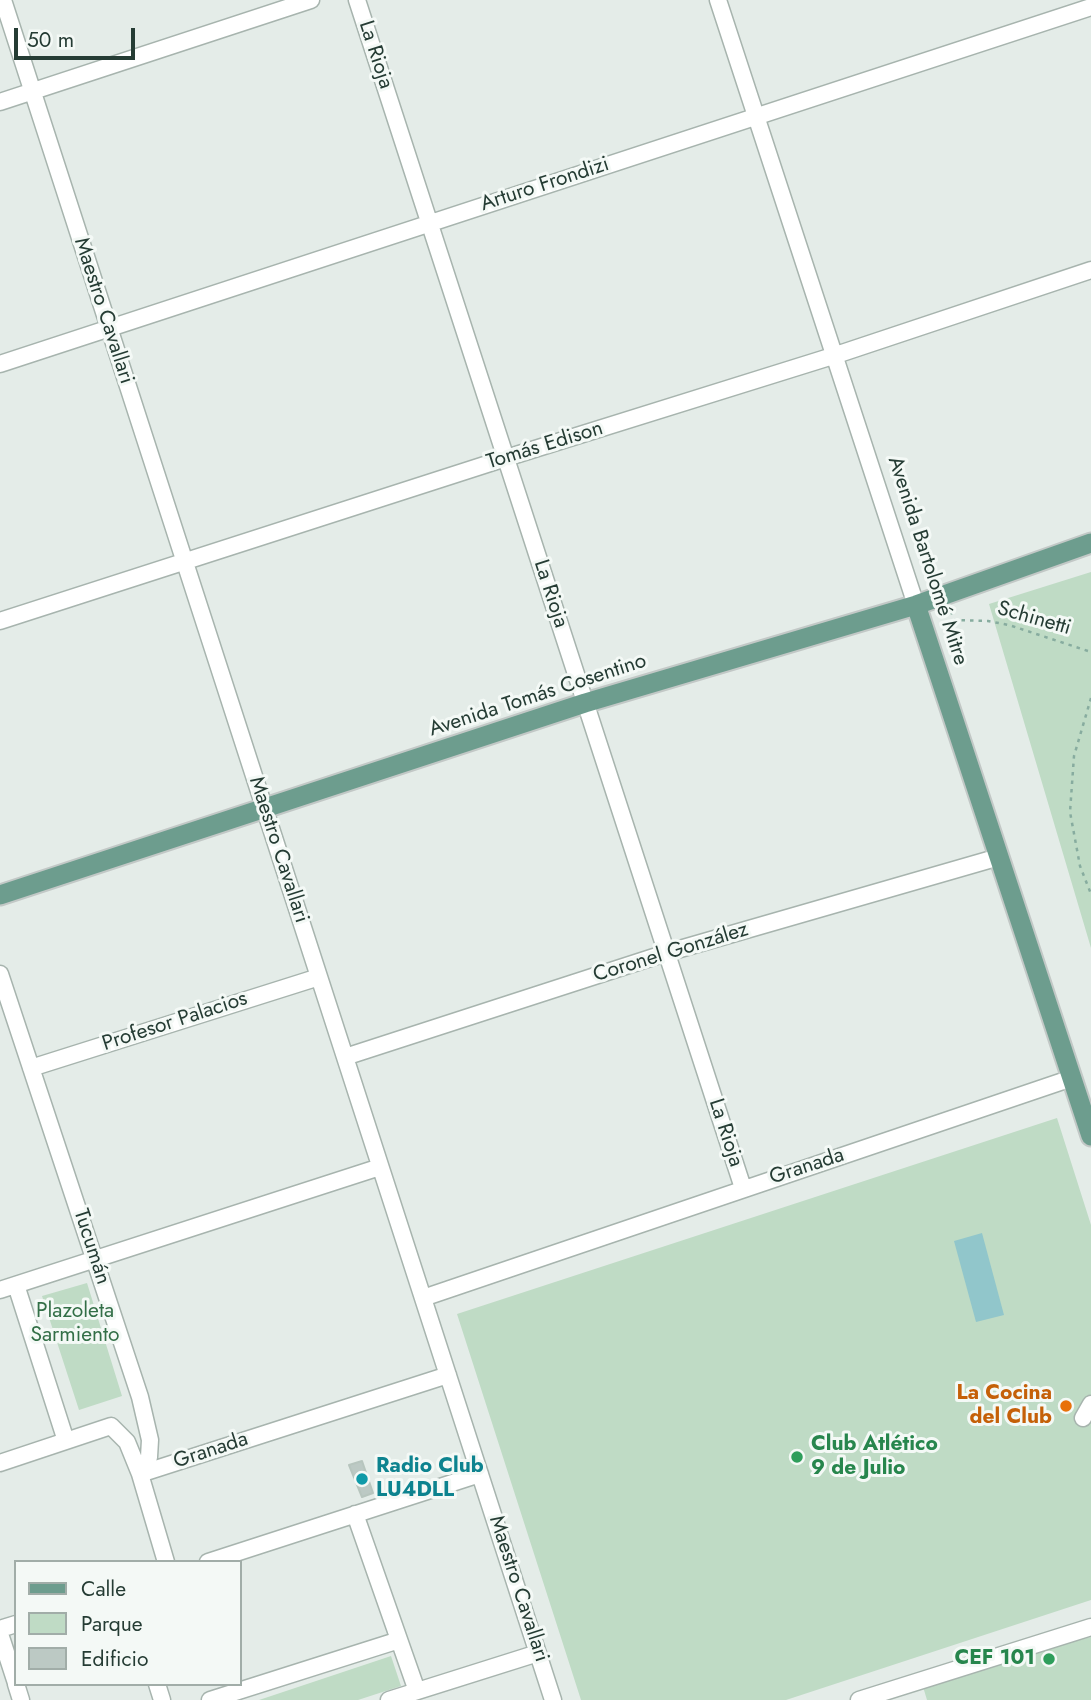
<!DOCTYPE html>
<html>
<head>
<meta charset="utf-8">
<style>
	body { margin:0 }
	#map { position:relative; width:1091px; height:1700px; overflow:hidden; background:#e4ece8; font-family:Jost,sans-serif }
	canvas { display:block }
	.legend { position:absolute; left:14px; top:1560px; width:228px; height:126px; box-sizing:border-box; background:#f4f9f6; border:2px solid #a1ada8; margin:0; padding:9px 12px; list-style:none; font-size:21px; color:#253c34 }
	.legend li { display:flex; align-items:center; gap:14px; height:35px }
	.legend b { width:35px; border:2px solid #a1ada8 }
	.scale { position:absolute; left:14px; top:28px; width:121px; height:32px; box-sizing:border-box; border:4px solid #253c34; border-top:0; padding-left:9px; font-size:21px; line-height:24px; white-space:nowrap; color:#253c34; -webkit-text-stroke:5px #f4f9f6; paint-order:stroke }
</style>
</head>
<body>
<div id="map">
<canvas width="1091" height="1700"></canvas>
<ul class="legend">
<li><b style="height:9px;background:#6d9d8e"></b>Calle</li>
<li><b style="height:19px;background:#bfdbc5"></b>Parque</li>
<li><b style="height:19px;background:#bcc9c4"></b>Edificio</li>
</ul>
<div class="scale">50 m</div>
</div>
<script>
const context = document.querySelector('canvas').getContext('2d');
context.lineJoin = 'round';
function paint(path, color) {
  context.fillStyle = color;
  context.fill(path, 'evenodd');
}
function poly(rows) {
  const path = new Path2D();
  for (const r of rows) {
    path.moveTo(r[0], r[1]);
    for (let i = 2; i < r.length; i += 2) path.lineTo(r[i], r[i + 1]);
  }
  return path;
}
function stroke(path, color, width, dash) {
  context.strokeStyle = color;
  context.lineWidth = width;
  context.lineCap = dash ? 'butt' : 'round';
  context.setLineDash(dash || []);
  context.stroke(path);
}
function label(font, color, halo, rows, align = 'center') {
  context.font = font + ' Jost,sans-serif';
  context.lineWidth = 6;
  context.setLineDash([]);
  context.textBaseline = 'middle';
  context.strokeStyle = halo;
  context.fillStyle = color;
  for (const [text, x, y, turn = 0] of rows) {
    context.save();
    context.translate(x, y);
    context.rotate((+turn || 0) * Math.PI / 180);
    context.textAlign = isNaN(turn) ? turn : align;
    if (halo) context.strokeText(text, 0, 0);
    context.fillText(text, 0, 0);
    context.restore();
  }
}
paint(poly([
	[1091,572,1091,948,989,604],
	[1057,1118,1091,1225,1091,1600,786,1700,581,1700,457,1314],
	[87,1283,122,1396,79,1410,42,1296],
	[1091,1637,1091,1700,927,1700,921,1680],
	[391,1656,401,1686,358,1700,259,1700]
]), '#bfdbc5');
paint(poly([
	[982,1233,1004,1315,976,1322,954,1241]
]), '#91c6cb');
const building = poly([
	[362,1461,373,1493,362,1497,349,1465,362,1461]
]);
paint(building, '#bcc9c4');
stroke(building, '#b7c5be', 2);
const minor = poly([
	[3,0,553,1700],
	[357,0,743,1188],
	[718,0,916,605],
	[0,102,311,0],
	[0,364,1091,7],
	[0,621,506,458,836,355,1091,270],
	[0,974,140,1397,150,1440,149,1457,140,1474],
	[345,1057,666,953,999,857],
	[31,1068,319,977],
	[16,1285,66,1441],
	[0,1290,380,1167],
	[423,1298,1072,1078],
	[1083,1418,1091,1404],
	[0,1463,111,1426,127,1442,140,1474,166,1562],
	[140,1474,448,1375],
	[355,1514,417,1691],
	[208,1562,480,1474],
	[0,1629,16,1624],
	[0,1634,16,1683],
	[16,1684,21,1700],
	[157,1684,162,1700],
	[210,1700,399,1640],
	[389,1700,538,1653],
	[859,1700,1091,1627]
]);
const major = poly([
	[916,605,1091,1136],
	[0,895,585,703,916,605,1091,543]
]);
stroke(minor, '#a7b4ae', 19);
stroke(major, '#c2c8c6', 23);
stroke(poly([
	[951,611,954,620,988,621,1009,625,1091,652],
	[1091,698,1074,756,1070,812,1080,866,1091,894]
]), '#87ac9f', 2.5, [3.5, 5]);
stroke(minor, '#fff', 16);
stroke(major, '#6d9d8e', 19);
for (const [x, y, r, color] of [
	[1066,1406,7,"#e8710a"],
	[797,1457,7,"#2e9e5b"],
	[362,1479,7,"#0f9aa8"],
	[1049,1659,7,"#2e9e5b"]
]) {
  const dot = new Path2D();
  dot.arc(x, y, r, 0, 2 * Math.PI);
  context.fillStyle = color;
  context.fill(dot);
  stroke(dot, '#f4f9f6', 2.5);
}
label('21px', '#253c34', '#f4f9f6', [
	["La Rioja",375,55,72],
	["Arturo Frondizi",545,185,-18],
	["Maestro Cavallari",103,311,72],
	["Tomás Edison",545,446,-17],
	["Avenida Bartolomé Mitre",927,561,72],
	["La Rioja",550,594,72],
	["Schinetti",1034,619,16],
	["Avenida Tomás Cosentino",538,696,-18],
	["Maestro Cavallari",278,850,72],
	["Coronel González",671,953,-17],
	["Profesor Palacios",175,1022,-18],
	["La Rioja",725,1133,72],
	["Granada",807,1167,-18],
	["Tucumán",91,1247,72],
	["Granada",211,1451,-18],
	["Maestro Cavallari",518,1589,72]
]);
label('21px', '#336f47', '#f4f9f6', [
	["Plazoleta",75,1312],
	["Sarmiento",75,1336]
]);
label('bold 21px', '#c56008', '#f4f9f6', [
	["La Cocina",1052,1394],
	["del Club",1052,1418]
], 'right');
label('bold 21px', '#27864d', '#f4f9f6', [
	["Club Atlético",811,1445],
	["9 de Julio",811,1469],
	["CEF 101",1035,1659,"right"]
], 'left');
label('bold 21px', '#0d838f', '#f4f9f6', [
	["Radio Club",376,1467],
	["LU4DLL",376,1491]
], 'left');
</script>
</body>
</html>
